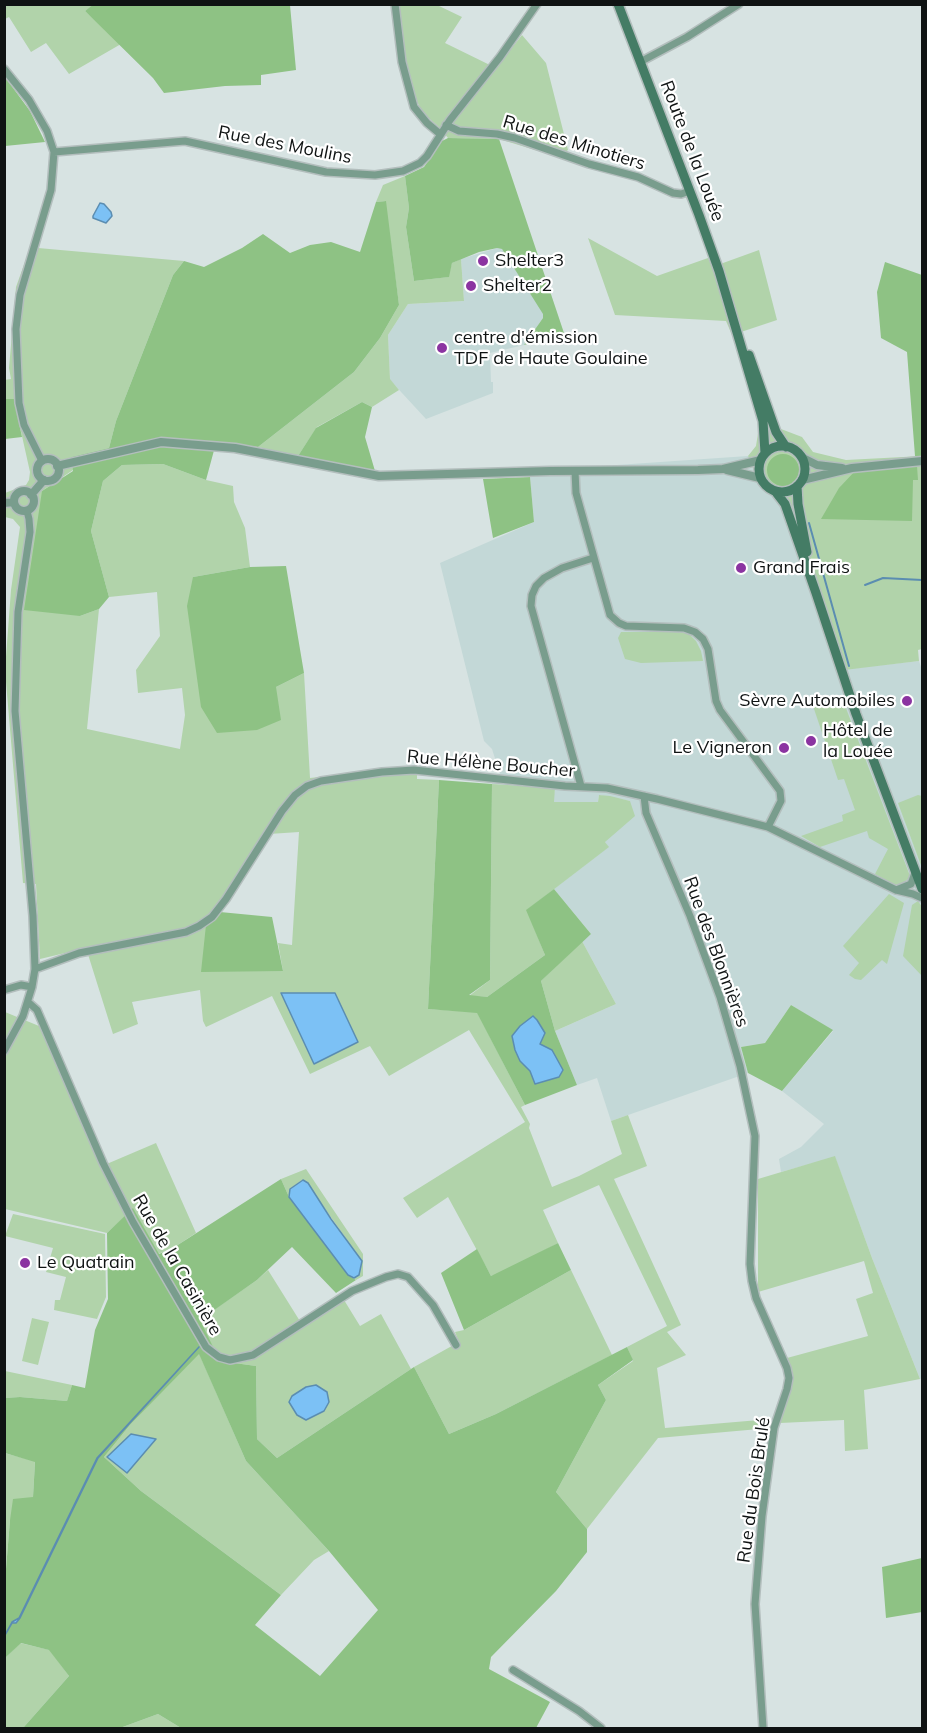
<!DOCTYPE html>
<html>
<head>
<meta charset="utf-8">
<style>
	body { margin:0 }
	#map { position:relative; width:927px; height:1733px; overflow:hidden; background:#d7e3e2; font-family:Mulish,sans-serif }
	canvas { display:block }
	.frame { position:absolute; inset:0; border:6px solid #0f1313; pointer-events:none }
</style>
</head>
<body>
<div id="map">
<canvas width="927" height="1733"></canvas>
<div class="frame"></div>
</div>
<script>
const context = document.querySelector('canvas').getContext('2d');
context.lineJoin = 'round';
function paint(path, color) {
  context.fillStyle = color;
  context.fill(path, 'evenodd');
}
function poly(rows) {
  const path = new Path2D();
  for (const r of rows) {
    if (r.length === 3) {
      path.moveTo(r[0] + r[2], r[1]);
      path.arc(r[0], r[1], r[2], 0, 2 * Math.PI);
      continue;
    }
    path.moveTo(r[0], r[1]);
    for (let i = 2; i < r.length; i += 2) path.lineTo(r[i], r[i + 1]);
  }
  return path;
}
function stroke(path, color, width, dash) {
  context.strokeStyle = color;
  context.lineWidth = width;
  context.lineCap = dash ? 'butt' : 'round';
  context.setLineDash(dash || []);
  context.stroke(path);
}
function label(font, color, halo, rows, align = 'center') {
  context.font = font + ' Mulish,sans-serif';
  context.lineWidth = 4.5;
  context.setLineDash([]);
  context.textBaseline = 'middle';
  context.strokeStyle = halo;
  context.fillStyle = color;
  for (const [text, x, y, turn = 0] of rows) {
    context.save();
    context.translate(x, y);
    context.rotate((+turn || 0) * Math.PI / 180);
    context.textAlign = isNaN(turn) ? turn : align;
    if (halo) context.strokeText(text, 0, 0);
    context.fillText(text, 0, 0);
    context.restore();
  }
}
paint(poly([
	[497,248,502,249,544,314,543,318,524,345,490,353,491,382,493,382,493,393,426,419,390,380,388,335,408,304,464,301,461,259],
	[748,456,760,485,783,502,836,670,919,661,922,670,922,1378,920,1379,872,1258,835,1157,781,1172,779,1159,801,1147,824,1124,782,1091,833,1031,791,1005,765,1043,741,1047,748,1073,611,1121,597,1078,577,1085,555,1031,616,1004,582,941,591,934,554,889,608,847,605,842,630,801,599,795,598,802,553,802,555,788,492,784,493,777,500,774,492,749,484,741,440,563,534,522,529,466,602,466]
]), '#c3d8d7');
paint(poly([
	[5,5,94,5,85,11,121,44,69,74,46,43,31,52,9,17,5,19],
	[399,5,437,5,462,17,445,43,496,68,522,35,546,63,568,150,558,157,499,139,448,138,439,127,423,113,412,92,403,53],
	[405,176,409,208,406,227,414,281,448,277,452,263,461,259,464,301,408,304,388,335,390,379,399,390,372,407,362,402,317,427,298,456,258,447,354,372,380,338,399,305,385,201,376,202,383,185],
	[588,238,657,276,708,258,712,267,759,250,777,320,732,335,726,321,615,315],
	[31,245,38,248,184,261,173,275,116,421,109,448,71,457,73,470,42,491,80,616,99,609,87,729,180,749,185,715,182,688,138,693,136,670,160,636,157,592,109,597,91,531,103,481,122,465,163,464,206,480,233,486,234,502,245,528,250,567,193,577,276,687,304,673,310,778,417,766,417,779,439,780,428,1009,477,1012,525,1105,521,1107,530,1124,529,1128,552,1187,579,1176,622,1154,611,1121,628,1115,647,1166,614,1179,681,1325,667,1332,686,1355,657,1368,665,1428,771,1419,770,1428,658,1438,587,1529,556,1492,606,1400,598,1385,633,1361,627,1347,667,1326,599,1185,543,1210,558,1243,500,1274,491,1276,448,1197,417,1218,403,1198,525,1122,469,1030,389,1076,370,1046,310,1074,272,996,206,1027,203,1021,200,990,132,1002,138,1024,113,1034,86,948,40,959,36,884,23,883,5,670,11,590,20,527,13,519,5,517,5,493,26,485,29,480,30,472,14,400,5,399,4,380,11,379,9,368,16,287],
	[299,832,292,945,278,943,283,971,205,925,220,912,269,834],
	[760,421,802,437,813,452,846,460,922,456,922,649,918,650,919,661,836,671,783,502,760,486,748,456,756,446],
	[621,632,683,632,690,635,696,641,701,651,703,661,641,663,625,659,618,638],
	[844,703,910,876,908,879,900,885,895,885,875,874,888,849,869,838,867,831,820,847,801,836,843,821,842,815,855,810,844,779,838,780,813,706],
	[492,784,555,788,554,802,598,802,599,795,610,796,630,801,635,816,605,842,609,847,527,910,545,955,487,997,469,996,490,980],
	[918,795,922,796,922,868,898,803],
	[889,894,904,903,887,964,882,960,861,980,855,979,849,975,859,963,843,946],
	[918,901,922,907,922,976,903,956,912,905],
	[582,941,616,1004,555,1031,541,981],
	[5,1012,39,1026,102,1166,156,1143,196,1233,173,1248,158,1254,133,1209,107,1233,5,1209],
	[835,1156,872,1258,920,1379,864,1390,868,1449,845,1451,844,1420,780,1423,789,1391,791,1375,787,1358,868,1336,856,1299,873,1293,864,1261,758,1292,758,1179],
	[306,1169,363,1254,363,1276,356,1280,354,1278,359,1275,345,1237,305,1181,302,1180,290,1189,289,1197,281,1179],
	[13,1214,105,1234,106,1297,97,1319,54,1310,55,1300,60,1300,66,1277,46,1272,53,1248,5,1236],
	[268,1270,303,1326,344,1300,360,1326,381,1314,411,1369,277,1458,257,1439,256,1366,220,1361,199,1320,257,1280],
	[571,1270,612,1355,496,1414,449,1434,414,1367,459,1342,455,1332,464,1330],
	[32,1318,49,1322,38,1365,22,1361],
	[199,1353,246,1461,329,1551,314,1560,281,1595,141,1491,104,1457,130,1425],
	[5,1371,72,1385,67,1401,20,1397,5,1398],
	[4,1453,35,1461,33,1497,10,1520,5,1581],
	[20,1643,50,1650,69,1676,23,1728,5,1728,5,1658],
	[158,1714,181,1728,120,1728]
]), '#b1d3aa');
paint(poly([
	[94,4,290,5,296,70,261,75,261,85,225,86,164,93,153,78,85,11],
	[5,77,30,111,45,142,5,146],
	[448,138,499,139,564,333,524,345,543,318,543,314,502,249,497,248,479,252,452,263,449,277,414,281,406,227,409,208,405,176,424,167,442,141],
	[386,201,399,305,380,338,354,372,258,447,216,443,206,480,163,464,122,465,103,481,91,531,109,597,99,609,80,616,24,610,42,491,73,471,71,457,109,448,116,421,173,275,184,261,204,267,242,248,263,234,290,253,310,245,331,242,360,252,376,202],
	[885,262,922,275,922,456,915,456,907,352,881,338,877,292],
	[5,399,14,399,22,437,5,439],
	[362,402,372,407,365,437,375,471,298,456,316,428],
	[783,470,16],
	[917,466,918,480,913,480,912,521,821,519,839,488,856,470],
	[530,477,534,522,493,538,483,479],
	[286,566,304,673,276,687,281,720,257,730,217,733,201,707,187,606,193,577,250,567],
	[439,780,492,784,490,980,469,995,487,997,545,955,526,910,554,889,591,934,541,981,555,1031,577,1085,525,1105,477,1013,428,1009],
	[220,912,272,917,283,971,201,972,206,925],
	[791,1005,833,1030,782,1091,748,1073,741,1047,765,1043],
	[281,1179,289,1197,348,1275,356,1280,336,1293,292,1247,257,1280,200,1320,220,1361,256,1366,257,1439,277,1458,414,1367,449,1434,496,1414,627,1347,633,1360,598,1385,606,1400,556,1492,587,1529,587,1552,556,1591,491,1657,489,1669,550,1702,536,1728,181,1728,158,1714,120,1728,23,1728,69,1676,49,1650,21,1643,5,1658,5,1581,10,1520,13,1499,33,1497,35,1462,5,1453,5,1398,20,1397,67,1401,72,1385,85,1388,95,1330,108,1299,107,1233,133,1208,159,1254,173,1248],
	[199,1354,246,1461,329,1551,378,1610,320,1676,255,1625,281,1595,141,1491,104,1457,130,1425],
	[558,1243,571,1270,464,1330,441,1273,477,1249,491,1276],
	[922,1558,922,1612,886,1618,882,1567]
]), '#8ec284');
const water = poly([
	[100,203,104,204,111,212,112,216,106,223,93,218,93,216,100,203],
	[281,993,335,993,358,1042,314,1064,281,993],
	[533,1016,537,1020,545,1033,540,1044,552,1050,563,1070,559,1077,535,1084,530,1071,520,1061,515,1050,512,1036,520,1026,533,1016],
	[303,1180,308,1183,331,1219,362,1261,359,1275,354,1278,348,1275,289,1197,290,1189,303,1180],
	[199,1347,98,1458,20,1618,16,1623,12,1623,5,1635,12,1622,19,1618,97,1458,199,1347],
	[316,1385,327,1392,329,1402,324,1411,306,1420,297,1415,289,1402,292,1396,306,1387,316,1385],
	[131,1434,156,1439,127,1473,107,1457,131,1434]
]);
paint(water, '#7cc1f5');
stroke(water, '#5b8db1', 1.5);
stroke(poly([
	[809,523,849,666],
	[865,585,883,578,922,580]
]), '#5b8db1', 2);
const minor = poly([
	[395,4,402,62,414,107,427,123,440,134],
	[640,62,687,37,739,4],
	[4,69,29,100,47,131,54,152,51,190,20,295,16,329,19,403,24,425,42,461],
	[446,125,459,131,497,134,515,138,589,164,638,177,673,193,681,194,690,191],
	[54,152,185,141,326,172,375,175,403,171,420,163,427,156,450,120,500,57,537,4],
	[575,471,576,493,610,615,619,623,626,626,684,628,695,632,703,639,708,649,716,701,720,710,780,791,781,801,768,827],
	[581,786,531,606,532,595,536,586,544,578,562,568,593,558],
	[644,796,646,813,690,916,720,997,740,1066,755,1136,750,1264,752,1281,756,1298,787,1368,789,1378,787,1389,774,1428,762,1516,755,1604,763,1728],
	[915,873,911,884,896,890,913,894,922,898],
	[35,969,79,953,186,932,199,926,212,917,226,899,282,811,295,795,307,786,321,781,382,772,414,770,565,786,607,788,657,799,768,827,896,890],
	[4,990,21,985,32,987],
	[28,1002,37,1010,103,1163,133,1222,206,1347,219,1357,230,1360,253,1355,352,1291,386,1277,398,1274,408,1277,433,1305,456,1345],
	[4,1051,23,1016,32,987,35,969,33,916,15,711,18,612,30,532,29,519,27,511],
	[513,1670,579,1711,601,1728]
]);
const tertiary = poly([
	[801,457,817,465,842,468],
	[48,470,11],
	[57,466,161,442,235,448,379,476,550,471,698,470,723,469,761,460],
	[727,470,760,478],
	[802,480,852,468,922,461],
	[24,501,10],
	[31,495,44,480],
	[4,503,14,502]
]);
const secondary = poly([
	[618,4,699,215,719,271,763,421,765,453],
	[749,355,776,432,786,447],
	[782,469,23],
	[797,486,798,504,807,552],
	[775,491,785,504,816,593,856,714,922,889]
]);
stroke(minor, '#b3bebd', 10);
stroke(tertiary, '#b3bebd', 11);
stroke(secondary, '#b3bebd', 12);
stroke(minor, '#799d8d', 7);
stroke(tertiary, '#799d8d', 8);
stroke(secondary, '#447c65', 9);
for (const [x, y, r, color] of [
	[483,261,6,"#8b34a1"],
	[471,286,6,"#8b34a1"],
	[442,348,6,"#8b34a1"],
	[741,568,6,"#8b34a1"],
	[907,701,6,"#8b34a1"],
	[811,741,6,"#8b34a1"],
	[784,748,6,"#8b34a1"],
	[25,1263,6,"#8b34a1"]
]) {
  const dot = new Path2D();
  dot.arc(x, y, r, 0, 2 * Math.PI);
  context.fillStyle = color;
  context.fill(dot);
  stroke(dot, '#fff', 2);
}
label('18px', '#0f1313', '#fff', [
	["Rue des Minotiers",574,143,17],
	["Rue des Moulins",285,145,11],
	["Route de la Louée",692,151,69],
	["Rue Hélène Boucher",491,764,5],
	["Rue des Blonnières",716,952,70],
	["Rue de la Casinière",177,1265,60],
	["Rue du Bois Brulé",754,1490,-82]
]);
label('18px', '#0f1313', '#fff', [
	["Shelter3",495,261],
	["Shelter2",483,286],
	["centre d'émission",454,338],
	["TDF de Haute Goulaine",454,359],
	["Grand Frais",753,568],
	["Sèvre Automobiles",895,701,"right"],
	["Hôtel de",823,731],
	["la Louée",823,752],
	["Le Vigneron",772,748,"right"],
	["Le Quatrain",37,1263]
], 'left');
</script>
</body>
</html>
